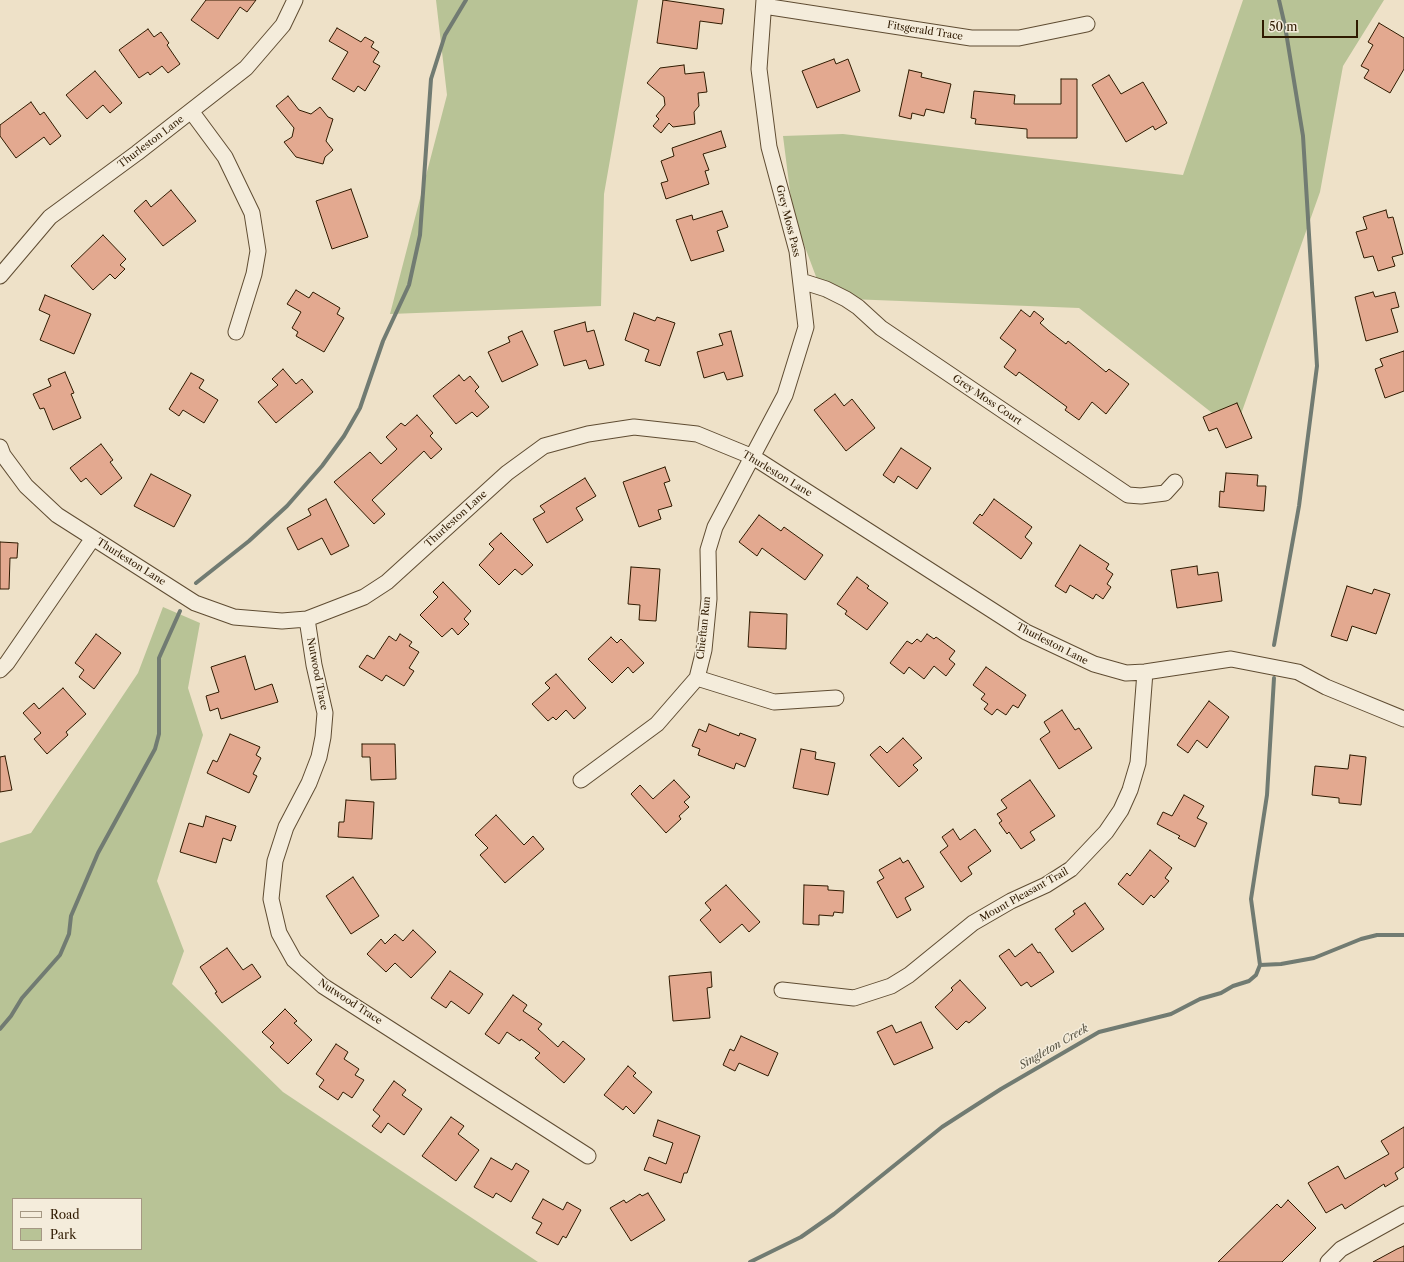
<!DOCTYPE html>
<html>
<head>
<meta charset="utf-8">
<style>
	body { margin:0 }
	#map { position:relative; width:1404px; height:1262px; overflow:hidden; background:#eee1c8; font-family:"Libre Caslon Text",serif }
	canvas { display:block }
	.legend { position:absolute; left:12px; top:1198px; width:130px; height:52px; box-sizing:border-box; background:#f4ecdb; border:1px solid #a59883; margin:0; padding:5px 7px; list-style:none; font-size:12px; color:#2f1a00 }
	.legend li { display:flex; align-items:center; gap:8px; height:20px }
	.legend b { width:20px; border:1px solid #a59883 }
	.scale { position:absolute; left:1262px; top:20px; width:96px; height:18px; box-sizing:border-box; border:2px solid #2f1a00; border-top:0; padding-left:5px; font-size:12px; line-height:14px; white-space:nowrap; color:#2f1a00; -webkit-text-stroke:3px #f4ecdb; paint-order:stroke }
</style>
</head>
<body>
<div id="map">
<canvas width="1404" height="1262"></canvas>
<ul class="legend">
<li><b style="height:5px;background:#f4ecdb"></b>Road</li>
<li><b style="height:11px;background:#b8c396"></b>Park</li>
</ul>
<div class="scale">50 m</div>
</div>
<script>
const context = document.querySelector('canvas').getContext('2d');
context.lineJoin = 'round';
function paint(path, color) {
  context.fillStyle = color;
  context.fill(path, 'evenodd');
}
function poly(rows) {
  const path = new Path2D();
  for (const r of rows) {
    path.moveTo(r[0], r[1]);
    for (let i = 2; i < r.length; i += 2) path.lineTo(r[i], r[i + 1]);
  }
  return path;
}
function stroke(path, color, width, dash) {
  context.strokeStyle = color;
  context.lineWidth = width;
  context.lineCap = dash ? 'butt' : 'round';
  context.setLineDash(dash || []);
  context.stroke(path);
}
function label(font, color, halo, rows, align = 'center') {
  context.font = font + ' "Libre Caslon Text",serif';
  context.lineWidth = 3;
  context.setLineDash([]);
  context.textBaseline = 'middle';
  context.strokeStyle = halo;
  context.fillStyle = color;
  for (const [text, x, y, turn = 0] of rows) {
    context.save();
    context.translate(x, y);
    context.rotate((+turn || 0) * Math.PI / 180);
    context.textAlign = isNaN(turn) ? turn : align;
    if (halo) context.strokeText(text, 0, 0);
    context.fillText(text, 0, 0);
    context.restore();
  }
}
paint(poly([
	[436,0,638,0,604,194,601,306,390,314,447,95],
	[1243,0,1384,0,1343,66,1320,192,1235,431,1079,308,824,298,793,215,783,136,843,134,1183,175],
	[163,607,200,623,188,688,203,735,157,881,184,951,172,984,283,1092,538,1262,0,1262,0,843,31,833,138,673],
	[13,1199,141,1199,141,1249,13,1249]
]), '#b8c396');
stroke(poly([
	[196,583,249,541,287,506,322,466,344,436,360,408,383,341,409,285,420,235,431,79,445,35,466,0],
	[1274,645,1299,506,1317,366,1303,136,1285,26,1279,0],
	[1260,965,1251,899,1267,795,1274,678],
	[1260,965,1281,964,1314,958,1361,939,1377,935,1404,935],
	[0,1029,11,1016,22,998,60,955,69,934,71,916,98,853,155,749,159,734,159,658,180,611],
	[750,1262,801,1237,834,1214,942,1127,1001,1089,1099,1032,1171,1014,1200,999,1221,993,1233,986,1249,981,1256,975,1260,965]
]), '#717b72', 4);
const building = poly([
	[206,0,256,0,247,12,240,7,218,39,191,20,206,0],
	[663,0,724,9,722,24,700,21,697,49,657,43,663,0],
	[1379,23,1404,38,1404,69,1390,93,1364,78,1369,70,1361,66,1373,45,1368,42,1379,23],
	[337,28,361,42,365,37,374,42,371,47,379,52,373,62,380,66,365,91,358,86,354,92,332,79,348,52,329,41,337,28],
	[148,29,154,37,161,32,169,43,167,45,180,64,168,73,162,66,150,75,148,72,139,78,119,50,148,29],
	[834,59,836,64,848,59,860,91,817,108,802,71,834,59],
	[684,65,685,74,704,72,707,92,698,93,699,106,694,112,695,124,673,127,669,123,661,133,653,126,659,119,656,116,665,105,664,97,647,83,660,68,684,65],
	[909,70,922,73,921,77,951,84,944,113,926,109,924,116,912,113,911,119,899,116,909,70],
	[95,71,122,103,110,113,103,105,87,119,66,95,95,71],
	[1109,75,1121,94,1143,82,1167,123,1155,130,1153,126,1126,142,1092,85,1109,75],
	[1061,79,1077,79,1077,138,1027,138,1027,129,975,124,976,119,971,118,974,91,1015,95,1014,104,1061,104,1061,79],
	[288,96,299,110,311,114,320,107,328,117,333,119,326,141,333,150,325,157,323,164,296,157,284,142,292,137,294,128,276,106,288,96],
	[31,102,40,115,44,112,61,136,50,145,44,137,16,158,0,136,0,125,31,102],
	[721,131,726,147,703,154,709,170,705,171,709,184,666,199,661,183,668,181,661,161,674,156,672,148,721,131],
	[351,189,368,237,332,249,316,201,351,189],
	[171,190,196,221,163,246,134,211,146,200,151,207,171,190],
	[1386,210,1388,218,1393,217,1403,254,1392,257,1395,266,1378,271,1373,256,1364,258,1356,232,1367,229,1363,217,1386,210],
	[722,211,728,227,717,231,724,251,691,261,676,220,692,215,693,220,722,211],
	[103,235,126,259,120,265,125,269,115,279,110,274,93,290,71,266,103,235],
	[296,290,309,298,313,292,340,308,337,314,344,318,324,352,296,336,298,332,292,328,301,312,287,304,296,290],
	[1373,292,1375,297,1395,292,1399,307,1391,309,1398,332,1366,341,1355,297,1373,292],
	[45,295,91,314,74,354,40,340,50,315,39,310,45,295],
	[1021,310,1030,317,1034,311,1044,319,1040,323,1049,331,1066,344,1068,341,1106,372,1109,369,1129,384,1106,414,1092,402,1079,420,1065,410,1067,407,1019,372,1016,376,1004,367,1016,350,1000,338,1021,310],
	[634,313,655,321,657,317,675,323,660,366,645,361,649,350,625,340,634,313],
	[585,322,587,332,594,330,604,365,589,369,586,360,564,366,554,331,585,322],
	[522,331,538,365,502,382,488,352,510,342,508,337,522,331],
	[731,331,743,376,727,380,724,372,704,378,697,352,723,345,719,334,731,331],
	[1404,351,1404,391,1385,398,1375,369,1383,366,1380,359,1404,351],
	[283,369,296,384,302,379,313,392,276,423,258,402,278,385,272,379,283,369],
	[65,372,74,393,71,394,81,418,53,430,44,408,40,409,33,394,51,386,48,379,65,372],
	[191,373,204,380,199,388,218,400,204,423,183,410,179,416,169,409,191,373],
	[459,375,464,381,470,376,479,387,475,391,489,407,477,417,472,412,456,424,433,396,459,375],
	[835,394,844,406,852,399,875,428,846,451,814,410,835,394],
	[1237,403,1252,438,1226,448,1217,428,1209,431,1203,417,1237,403],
	[417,415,433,433,430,436,442,449,431,459,424,451,372,500,385,514,374,524,334,482,370,452,381,464,397,449,386,437,401,423,405,426,417,415],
	[101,444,113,460,110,462,122,478,101,495,86,478,81,482,70,468,101,444],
	[901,448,931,468,917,489,898,476,894,483,883,475,901,448],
	[665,467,670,481,664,483,672,506,658,510,661,519,639,527,623,482,665,467],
	[1226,473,1258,475,1257,486,1266,486,1264,511,1219,507,1220,491,1224,492,1226,473],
	[151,474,191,495,174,527,134,506,151,474],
	[585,478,596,496,576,508,583,520,547,543,533,519,545,512,540,506,585,478],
	[326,499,349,546,331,555,322,538,298,550,287,528,311,515,308,509,326,499],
	[994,499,1032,527,1025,537,1032,543,1021,559,973,523,980,514,982,516,994,499],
	[759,515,781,531,784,527,823,555,805,580,762,548,757,556,739,542,759,515],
	[501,533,533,565,522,575,515,569,499,585,479,565,494,549,489,544,501,533],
	[0,542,18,543,17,558,10,558,9,589,0,589,0,542],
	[1080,545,1109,564,1106,569,1113,574,1107,584,1111,587,1103,599,1096,594,1093,599,1070,585,1066,593,1055,586,1080,545],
	[1197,566,1198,575,1218,572,1222,601,1177,608,1171,570,1197,566],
	[631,567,660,569,656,621,639,620,640,605,628,604,631,567],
	[857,577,869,586,867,588,888,603,867,630,845,614,847,611,837,604,857,577],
	[443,582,471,611,464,619,469,624,458,635,452,628,442,637,420,615,438,597,433,592,443,582],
	[1347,586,1372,594,1374,589,1390,594,1376,634,1352,626,1347,641,1331,636,1347,586],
	[750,612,787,614,786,649,748,647,750,612],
	[96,634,121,653,94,689,79,677,84,670,75,663,96,634],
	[400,634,412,642,409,646,419,652,409,668,414,671,404,686,386,675,382,681,359,667,367,655,374,659,389,636,396,641,400,634],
	[927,634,934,639,936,637,955,651,949,659,955,664,946,676,934,666,924,679,909,667,904,674,890,663,907,641,912,644,917,639,921,642,927,634],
	[611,637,617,643,621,639,644,663,633,673,628,667,612,683,588,659,611,637],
	[245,656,255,690,272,684,278,702,221,719,218,708,210,711,206,696,219,692,211,667,245,656],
	[986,667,1026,695,1018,708,1013,705,1006,715,997,709,992,715,984,709,988,704,981,699,985,694,973,685,986,667],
	[556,674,586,708,574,719,566,710,556,720,553,717,548,721,532,704,550,688,545,683,556,674],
	[63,688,86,714,66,732,68,735,47,754,34,739,41,733,23,713,34,703,39,709,63,688],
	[1209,701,1229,717,1207,748,1197,740,1188,753,1177,745,1209,701],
	[1062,710,1075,730,1079,728,1092,748,1059,769,1040,739,1050,732,1044,722,1062,710],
	[709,724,739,736,740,733,756,739,745,767,736,763,734,769,698,755,700,749,692,746,699,729,706,732,709,724],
	[230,734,260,747,256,755,261,758,253,774,257,776,249,793,207,773,213,760,217,762,230,734],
	[903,738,922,758,913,765,918,770,899,787,870,755,880,746,887,753,903,738],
	[362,744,395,744,396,779,371,780,370,757,362,757,362,744],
	[801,749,816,752,815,759,835,763,828,795,793,788,801,749],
	[1350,755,1366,757,1361,805,1339,803,1339,798,1312,795,1315,766,1348,769,1350,755],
	[5,756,12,790,0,792,0,757,5,756],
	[674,780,690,797,684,802,689,807,679,816,681,819,666,833,631,794,640,785,653,799,674,780],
	[1030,780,1055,816,1030,832,1035,840,1021,849,1009,832,1007,834,999,823,1002,821,997,814,1007,808,1001,800,1030,780],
	[1184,795,1204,806,1197,818,1207,823,1195,847,1178,838,1180,836,1157,824,1163,812,1172,816,1184,795],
	[346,800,374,802,372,839,338,837,339,822,344,822,346,800],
	[496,815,524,845,533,836,544,849,505,883,480,855,488,848,475,835,496,815],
	[206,816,236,826,231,841,223,838,216,863,180,852,189,823,203,827,206,816],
	[953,829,960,840,975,829,991,851,968,867,972,874,961,882,940,852,948,846,942,837,953,829],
	[1150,850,1172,868,1165,878,1169,881,1154,898,1151,895,1143,905,1118,884,1127,873,1130,876,1150,850],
	[900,858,903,863,908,860,924,887,905,898,911,910,897,918,877,882,884,878,879,870,900,858],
	[353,877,379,916,351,934,326,896,353,877],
	[726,885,760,922,749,932,742,924,720,943,700,920,711,910,705,903,726,885],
	[804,885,828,886,828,890,844,891,843,913,834,912,833,916,819,915,819,925,803,924,804,885],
	[1085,903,1104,929,1072,952,1055,929,1075,914,1073,911,1085,903],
	[413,930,436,952,411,978,395,963,386,972,367,954,381,939,385,944,395,934,403,941,413,930],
	[1032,944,1038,953,1040,952,1054,972,1031,987,1027,982,1021,986,999,956,1009,949,1015,957,1032,944],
	[227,948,243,970,252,964,261,977,222,1003,215,993,217,992,200,967,227,948],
	[450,971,483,994,469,1014,451,1001,446,1008,431,998,450,971],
	[711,972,712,987,707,988,710,1018,673,1021,669,976,711,972],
	[960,980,986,1008,969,1023,966,1021,957,1030,935,1007,953,990,951,988,960,980],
	[513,995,527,1005,523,1011,542,1024,538,1029,558,1047,563,1041,585,1059,564,1083,535,1058,540,1053,521,1039,520,1041,507,1032,499,1044,485,1034,513,995],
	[285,1009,297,1021,294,1023,312,1040,288,1064,270,1047,274,1043,262,1032,285,1009],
	[921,1022,933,1048,894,1065,877,1032,892,1025,896,1033,921,1022],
	[741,1036,778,1053,768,1076,739,1063,735,1071,723,1065,730,1049,734,1051,741,1036],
	[336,1044,348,1052,344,1059,359,1069,355,1075,364,1080,352,1098,343,1092,338,1100,319,1087,324,1080,316,1074,336,1044],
	[628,1066,636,1073,633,1076,652,1092,634,1114,626,1106,623,1110,604,1095,628,1066],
	[394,1081,406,1090,402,1095,422,1109,404,1135,388,1123,381,1133,372,1126,380,1116,373,1110,394,1081],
	[451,1117,464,1126,458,1134,479,1150,456,1181,422,1156,451,1117],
	[658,1120,700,1136,687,1173,684,1173,681,1183,644,1170,649,1157,666,1164,673,1143,653,1136,658,1120],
	[1404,1127,1404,1167,1395,1173,1398,1179,1385,1187,1384,1184,1345,1209,1342,1204,1326,1213,1308,1183,1338,1166,1345,1179,1389,1154,1381,1141,1404,1127],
	[491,1158,512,1170,516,1163,529,1171,511,1202,496,1193,493,1198,474,1187,491,1158],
	[648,1193,665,1220,631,1241,610,1208,624,1200,626,1203,640,1194,642,1196,648,1193],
	[543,1199,563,1210,567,1202,581,1210,566,1238,563,1236,558,1245,536,1233,542,1223,532,1218,543,1199],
	[1288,1200,1316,1228,1282,1262,1218,1262,1277,1204,1281,1208,1288,1200],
	[1404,1246,1404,1262,1373,1262,1397,1249,1404,1246]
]);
paint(building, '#e3a990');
stroke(building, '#2f1a00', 1);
const minor = poly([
	[764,6,971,38,1019,38,1087,24],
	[191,111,225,157,252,213,258,251,254,274,236,332],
	[0,276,50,217,137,153,246,68,283,25,295,0],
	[801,281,826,289,846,299,858,307,881,328,1128,495,1141,496,1165,493,1175,482],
	[0,447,3,455,26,486,57,515,195,603,234,617,282,621,307,619,364,597,387,582,507,473,544,446,588,434,634,427,697,434,753,457,1026,632,1094,664,1126,673,1145,672,1231,659,1298,672,1326,687,1404,719],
	[307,619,314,665,325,713,323,737,319,757,309,783,286,827,275,861,271,899,279,933,294,960,323,986,588,1156],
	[0,670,7,663,93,538],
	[697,678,774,702,836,698],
	[581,780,657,724,697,678,704,650,709,599,708,550,715,527,785,395,806,327,797,251,769,147,759,69,764,0],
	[782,990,854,998,891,986,909,975,973,923,1011,901,1046,885,1071,869,1106,832,1121,810,1130,790,1138,763,1145,672],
	[1328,1262,1341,1249,1404,1214]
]);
stroke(minor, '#5f4c32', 17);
stroke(minor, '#f4ecdb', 15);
label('10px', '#2f1a00', '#f4ecdb', [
	["Fitsgerald Trace",925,31,9],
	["Thurleston Lane",151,142,-37],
	["Grey Moss Pass",788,221,76],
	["Grey Moss Court",987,400,34],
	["Thurleston Lane",777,474,31],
	["Thurleston Lane",456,519,-42],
	["Thurleston Lane",131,562,32],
	["Chieftan Run",704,628,-84],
	["Thurleston Lane",1052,644,27],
	["Nutwood Trace",317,674,79],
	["Mount Pleasant Trail",1024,895,-29],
	["Nutwood Trace",350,1002,33]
]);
label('italic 11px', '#565242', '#f4ecdb', [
	["Singleton Creek",1054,1047,-30]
]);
</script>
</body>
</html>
